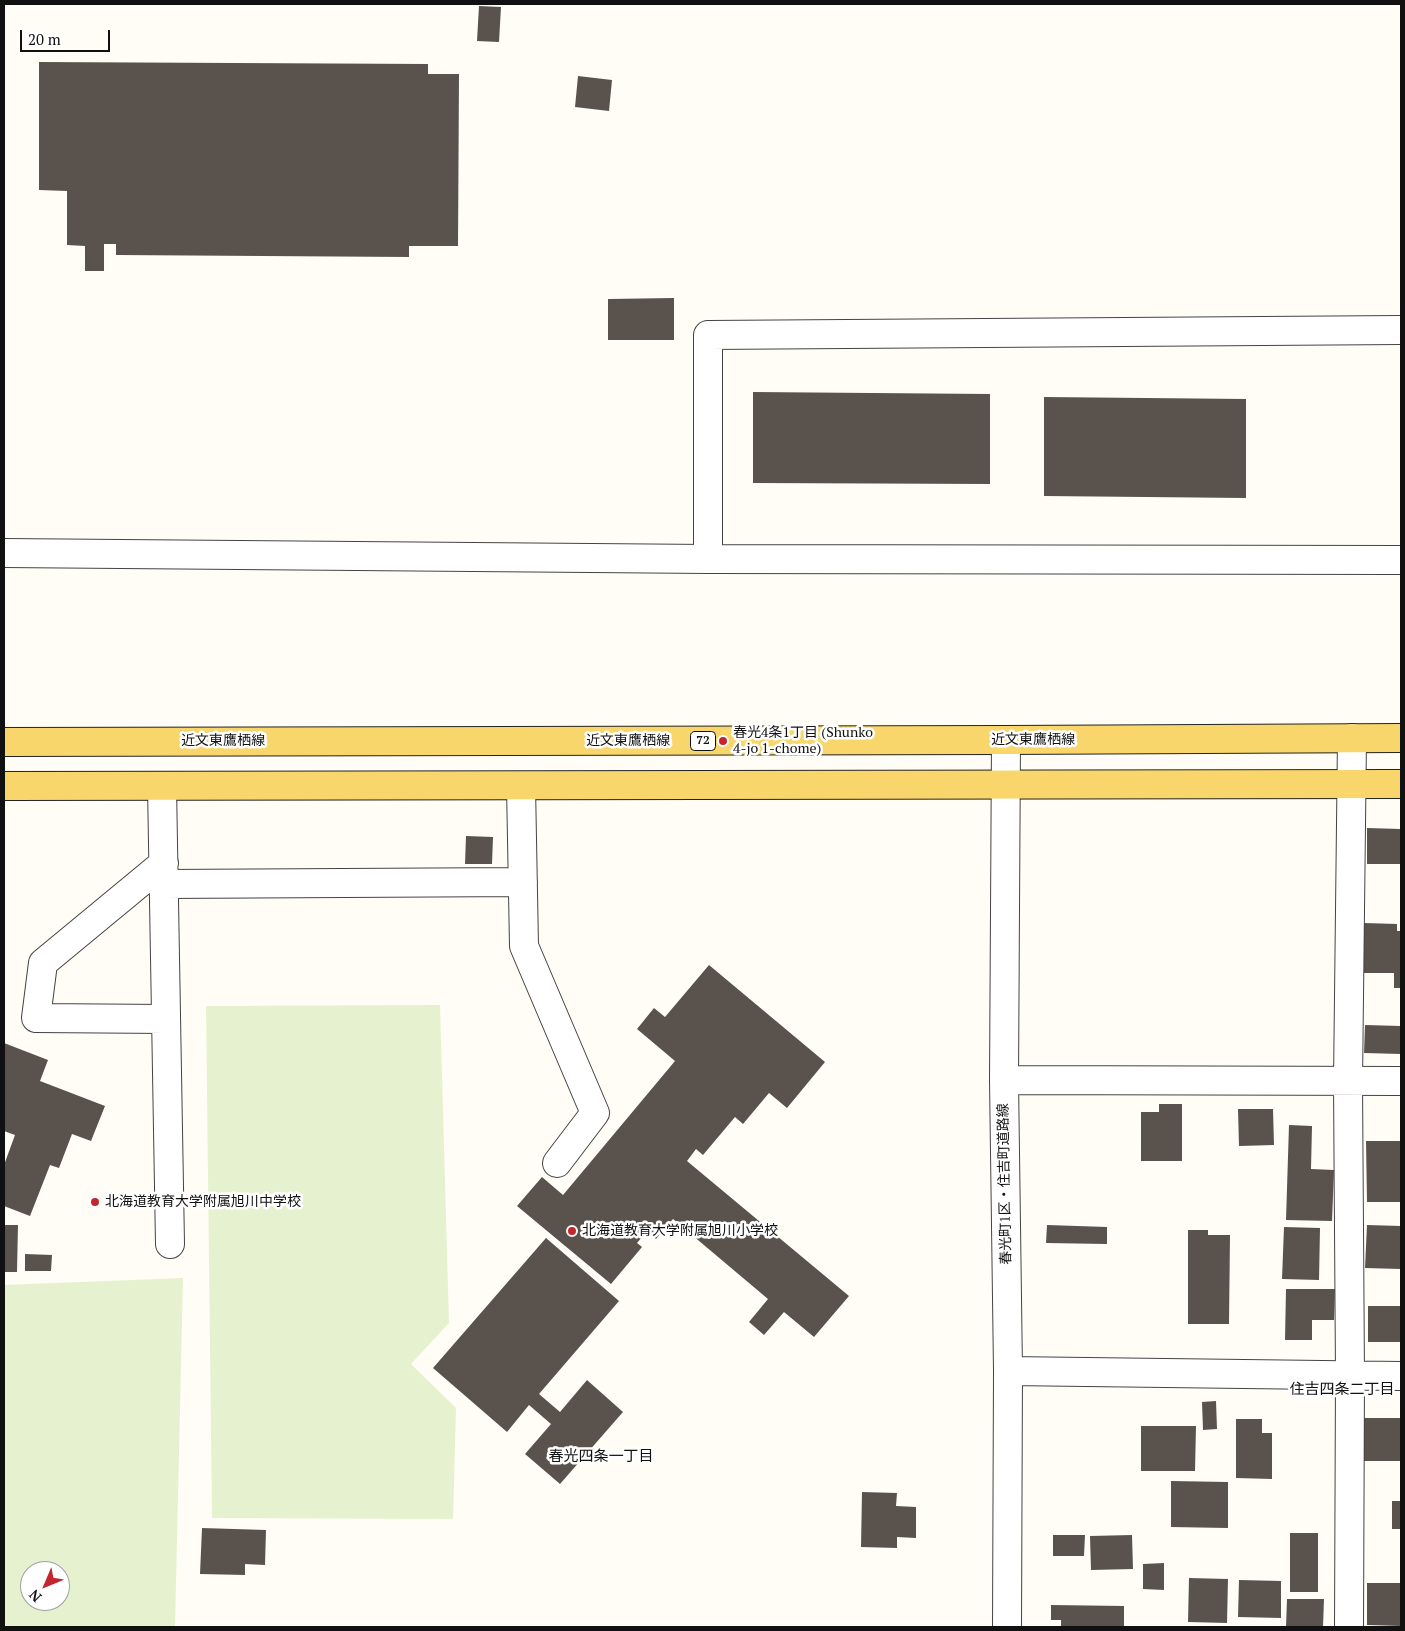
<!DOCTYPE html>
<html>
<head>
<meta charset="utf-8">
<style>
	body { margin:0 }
	#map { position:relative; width:1405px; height:1631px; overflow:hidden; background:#fffdf5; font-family:"PT Serif",serif }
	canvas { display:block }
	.frame { position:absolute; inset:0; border:5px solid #111; pointer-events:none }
	.north { position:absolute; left:20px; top:1561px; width:50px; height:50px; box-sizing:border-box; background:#fff; border:1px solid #a0a0a0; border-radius:50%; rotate:225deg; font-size:14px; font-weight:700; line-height:20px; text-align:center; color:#111 }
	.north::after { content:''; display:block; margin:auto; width:18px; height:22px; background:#c4262e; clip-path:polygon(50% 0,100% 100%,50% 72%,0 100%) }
	.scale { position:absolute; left:20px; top:30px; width:90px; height:22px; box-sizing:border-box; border:2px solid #111; border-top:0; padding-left:6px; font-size:15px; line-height:18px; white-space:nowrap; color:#111; -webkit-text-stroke:4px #fff; paint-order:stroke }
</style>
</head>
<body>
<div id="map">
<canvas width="1405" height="1631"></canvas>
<div class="frame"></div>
<div class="north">N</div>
<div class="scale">20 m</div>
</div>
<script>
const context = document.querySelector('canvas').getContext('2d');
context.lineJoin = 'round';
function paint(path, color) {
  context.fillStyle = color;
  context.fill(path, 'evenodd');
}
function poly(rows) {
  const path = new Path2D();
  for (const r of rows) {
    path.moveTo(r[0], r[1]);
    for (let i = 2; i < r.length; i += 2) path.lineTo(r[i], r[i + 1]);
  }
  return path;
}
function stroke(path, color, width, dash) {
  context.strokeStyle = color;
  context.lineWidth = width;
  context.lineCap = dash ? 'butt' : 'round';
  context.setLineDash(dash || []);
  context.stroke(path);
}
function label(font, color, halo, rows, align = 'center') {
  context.font = font + ' "PT Serif","Noto Sans JP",serif';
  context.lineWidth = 5;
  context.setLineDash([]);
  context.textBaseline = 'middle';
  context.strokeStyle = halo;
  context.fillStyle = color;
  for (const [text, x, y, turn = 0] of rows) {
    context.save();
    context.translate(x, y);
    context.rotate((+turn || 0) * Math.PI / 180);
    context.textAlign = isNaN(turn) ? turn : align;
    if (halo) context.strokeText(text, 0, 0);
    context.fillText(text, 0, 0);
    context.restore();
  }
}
paint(poly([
	[440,1005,449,1323,411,1364,456,1408,453,1519,212,1518,206,1006],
	[183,1278,175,1627,4,1627,4,1285],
	[30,1571,60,1571,60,1601,30,1601]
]), '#e6f2cf');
paint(poly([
	[479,6,501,7,499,42,477,41],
	[39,62,428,64,428,74,459,74,458,246,409,246,409,257,116,255,116,244,104,244,104,271,85,271,85,246,67,245,67,191,39,190],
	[578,76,612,80,609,111,575,107],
	[674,298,674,340,608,340,608,299],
	[753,392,990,394,990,484,753,483],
	[1044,397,1246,399,1246,498,1044,496],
	[1367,828,1401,829,1401,864,1367,864],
	[466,836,493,837,492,864,465,864],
	[1364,923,1397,924,1397,931,1401,931,1401,988,1394,988,1394,973,1364,973],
	[709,965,825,1062,787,1108,769,1093,743,1124,735,1117,703,1155,696,1149,687,1161,849,1296,814,1337,784,1312,764,1335,749,1322,768,1299,673,1219,656,1239,647,1231,637,1243,642,1247,611,1284,517,1206,542,1177,563,1195,675,1061,637,1029,654,1008,665,1017],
	[1365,1025,1401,1026,1401,1054,1364,1053],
	[4,1043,48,1060,40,1081,105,1106,91,1141,72,1134,59,1168,50,1165,30,1216,4,1206,4,1165,15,1135,4,1131],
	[1159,1104,1182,1104,1182,1161,1141,1161,1141,1112,1159,1112],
	[1238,1109,1273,1109,1274,1145,1239,1146],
	[1289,1125,1312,1126,1311,1169,1334,1170,1332,1221,1286,1220],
	[1366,1141,1401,1141,1401,1202,1367,1202],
	[4,1225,18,1225,17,1272,4,1272],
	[1047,1225,1107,1227,1107,1244,1046,1243],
	[1367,1225,1401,1226,1401,1269,1365,1268],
	[1284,1227,1320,1228,1319,1280,1282,1279],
	[1188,1230,1208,1230,1208,1235,1230,1235,1229,1324,1188,1324],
	[546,1238,619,1301,539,1394,560,1412,587,1380,623,1412,560,1484,525,1454,551,1424,529,1405,507,1432,433,1368],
	[25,1254,52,1255,51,1271,25,1271],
	[1286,1289,1335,1289,1334,1320,1312,1320,1312,1340,1285,1340],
	[1368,1306,1401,1306,1401,1342,1368,1342],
	[1216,1401,1217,1429,1203,1430,1202,1402],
	[1364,1418,1401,1418,1401,1461,1364,1461],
	[1236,1419,1262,1419,1262,1433,1272,1433,1272,1479,1236,1478],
	[1141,1426,1196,1426,1195,1471,1141,1471],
	[1171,1481,1228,1482,1228,1528,1171,1527],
	[862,1492,897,1493,896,1506,916,1507,916,1538,897,1537,897,1548,861,1547],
	[1392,1501,1401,1501,1401,1529,1392,1529],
	[202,1528,266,1530,265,1565,245,1564,245,1575,200,1574],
	[1290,1533,1318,1533,1318,1592,1290,1592],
	[1053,1535,1085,1535,1084,1556,1053,1556],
	[1132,1535,1133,1569,1091,1570,1090,1536],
	[1164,1563,1164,1590,1143,1589,1143,1564],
	[1189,1578,1228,1579,1227,1623,1188,1622],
	[1239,1580,1281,1581,1281,1618,1238,1617],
	[1367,1583,1401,1583,1401,1626,1367,1625],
	[1287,1599,1324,1599,1323,1627,1286,1627],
	[1051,1605,1124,1606,1124,1627,1061,1627,1061,1620,1051,1620]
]), '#5a524d');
const minor = poly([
	[4,553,708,559,1401,560],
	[708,559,708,335,1401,330],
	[1006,740,1004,1080,1008,1371,1007,1627],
	[162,786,170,1244],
	[521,786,524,946,595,1113,557,1163],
	[164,863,43,963,36,1018,166,1019],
	[164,884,523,882],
	[1004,1080,1401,1081],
	[1008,1371,1401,1376],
	[1349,1627,1350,1376,1348,1082,1352,738]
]);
const major = poly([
	[4,742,1006,740,1401,738],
	[4,786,1401,784]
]);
stroke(minor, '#444', 30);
stroke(major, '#222', 30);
stroke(minor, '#fff', 28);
stroke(major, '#f9d66b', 28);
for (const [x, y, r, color] of [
	[723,741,5,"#c4262e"],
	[95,1202,5,"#c4262e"],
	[572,1231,5,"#c4262e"]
]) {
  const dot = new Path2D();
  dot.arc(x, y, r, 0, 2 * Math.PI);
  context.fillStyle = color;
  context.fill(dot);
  stroke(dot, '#fff', 2);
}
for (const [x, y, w] of [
	[703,741,25]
]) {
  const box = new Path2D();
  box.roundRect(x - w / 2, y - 9.5, w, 19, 4);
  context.fillStyle = '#fff';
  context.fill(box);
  stroke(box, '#111', 1);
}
label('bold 12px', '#111', null, [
	["72",703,741]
]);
label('14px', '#111', '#fff', [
	["春光4条1丁目 (Shunko",733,733],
	["4-jo 1-chome)",733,749],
	["北海道教育大学附属旭川中学校",105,1202],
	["北海道教育大学附属旭川小学校",582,1231]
], 'left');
label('14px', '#111', '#fff', [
	["近文東鷹栖線",1033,740],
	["近文東鷹栖線",223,741],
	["近文東鷹栖線",628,741],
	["春光町1区・住吉町道路線",1005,1184,-91]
]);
label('15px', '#111', '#fff', [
	["住吉四条二丁目",1342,1390],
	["春光四条一丁目",601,1457]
]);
</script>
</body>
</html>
